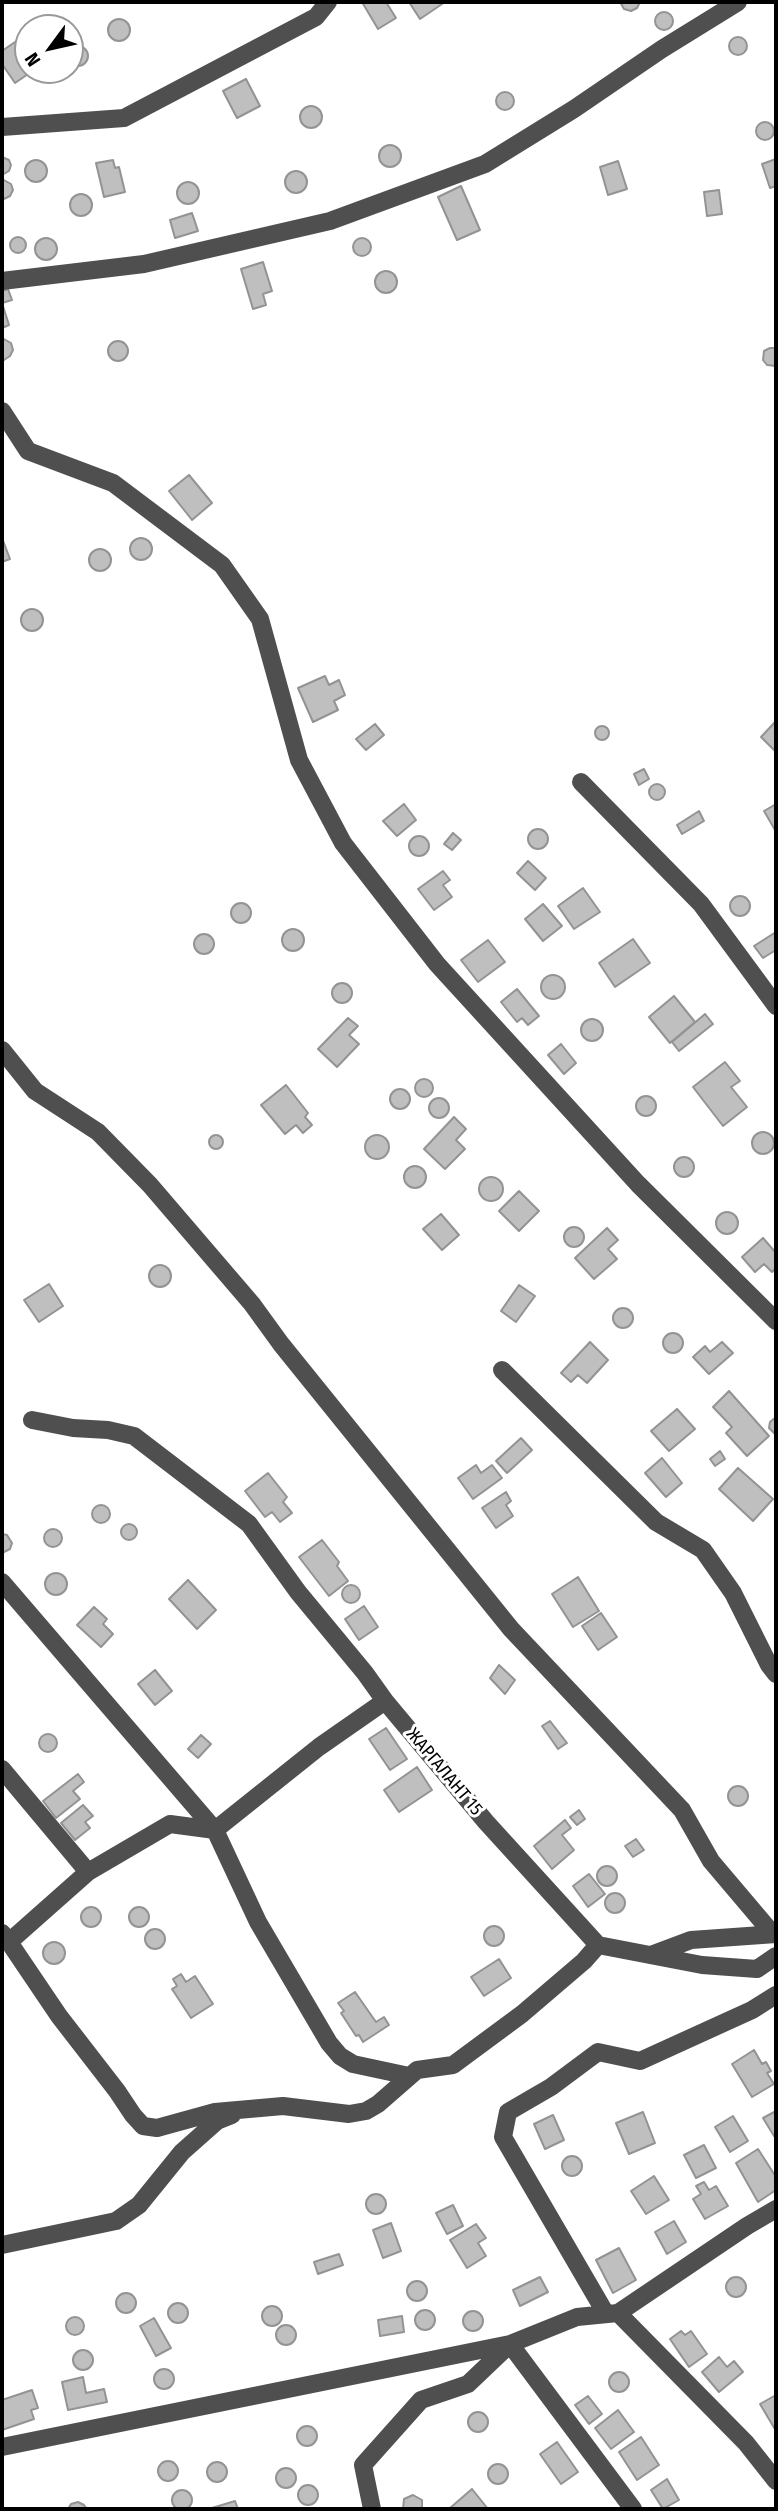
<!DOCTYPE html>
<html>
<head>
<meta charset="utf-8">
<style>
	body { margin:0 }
	#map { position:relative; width:778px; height:2511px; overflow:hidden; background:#fff; font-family:"Fira Sans Condensed",sans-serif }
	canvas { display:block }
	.frame { position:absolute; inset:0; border:4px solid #000; pointer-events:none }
	.north { position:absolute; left:14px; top:14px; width:70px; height:70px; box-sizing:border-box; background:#fff; border:2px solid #999; border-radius:50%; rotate:237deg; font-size:19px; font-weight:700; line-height:28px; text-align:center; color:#000 }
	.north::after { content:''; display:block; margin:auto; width:24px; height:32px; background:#000; clip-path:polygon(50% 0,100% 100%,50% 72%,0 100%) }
</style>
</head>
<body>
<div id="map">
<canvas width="778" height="2511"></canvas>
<div class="frame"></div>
<div class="north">N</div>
</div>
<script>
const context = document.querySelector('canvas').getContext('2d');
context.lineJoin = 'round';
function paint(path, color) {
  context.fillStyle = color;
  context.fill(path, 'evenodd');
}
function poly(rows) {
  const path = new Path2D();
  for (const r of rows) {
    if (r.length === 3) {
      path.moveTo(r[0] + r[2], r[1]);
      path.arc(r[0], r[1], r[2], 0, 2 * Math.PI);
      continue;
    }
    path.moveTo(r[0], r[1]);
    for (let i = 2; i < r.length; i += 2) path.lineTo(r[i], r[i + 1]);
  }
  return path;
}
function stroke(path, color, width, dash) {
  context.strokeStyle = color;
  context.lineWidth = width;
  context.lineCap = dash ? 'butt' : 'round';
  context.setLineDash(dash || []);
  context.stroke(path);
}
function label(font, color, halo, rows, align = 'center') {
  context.font = font + ' "Fira Sans Condensed",sans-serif';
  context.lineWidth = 6;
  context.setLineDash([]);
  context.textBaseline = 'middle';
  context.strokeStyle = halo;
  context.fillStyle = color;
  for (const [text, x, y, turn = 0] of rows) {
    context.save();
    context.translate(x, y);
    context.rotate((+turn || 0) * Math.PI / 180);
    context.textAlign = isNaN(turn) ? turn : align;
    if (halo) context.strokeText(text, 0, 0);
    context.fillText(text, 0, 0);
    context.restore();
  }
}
const building = poly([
	[362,2,386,2,396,18,378,29,362,2],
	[409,2,445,2,420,19,409,2],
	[620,2,640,2,637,8,631,11,624,9,620,2],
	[664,21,9],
	[119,30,11],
	[28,33,28,70,34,70,15,83,2,64,2,51,28,33],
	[738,46,9],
	[78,56,10],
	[246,79,260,106,237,118,223,91,246,79],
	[505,101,9],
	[311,117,11],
	[765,131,9],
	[390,156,11],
	[2,157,9,160,11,165,9,171,2,175,2,157],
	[776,159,776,186,770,188,762,164,776,159],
	[36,171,11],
	[113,160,115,168,119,167,125,192,104,197,96,163,113,160],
	[618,161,627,189,608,195,600,167,618,161],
	[296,182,11],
	[2,179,11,184,13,190,10,196,4,199,2,199,2,179],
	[188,193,11],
	[461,186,480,230,457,240,438,197,461,186],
	[719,190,722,214,707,216,704,192,719,190],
	[81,205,11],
	[192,213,198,231,175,238,170,220,192,213],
	[18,245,8],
	[46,249,11],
	[362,247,9],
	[263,262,272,291,263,294,266,305,253,309,241,269,263,262],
	[386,282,11],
	[8,289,12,300,2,303,9,325,2,328,2,291,8,289],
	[2,338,11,343,13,350,10,356,4,360,2,360,2,338],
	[118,351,10],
	[770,348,776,348,776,366,767,365,763,360,764,351,770,348],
	[189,475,212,503,192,520,169,491,189,475],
	[141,549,11],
	[2,538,10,559,2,562,2,538],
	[100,560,11],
	[32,620,11],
	[325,676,329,685,339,680,345,695,334,701,338,710,313,722,298,688,325,676],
	[776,721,776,748,774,750,761,737,776,721],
	[375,724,384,735,366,750,356,739,375,724],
	[602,733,7],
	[644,769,649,779,639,785,634,774,644,769],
	[657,792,8],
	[404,804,416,820,397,836,383,821,404,804],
	[776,804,776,829,775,830,764,811,776,804],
	[699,811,704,821,682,834,677,825,699,811],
	[538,839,10],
	[453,833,461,840,452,850,444,844,453,833],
	[419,846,10],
	[528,861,546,878,535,890,517,873,528,861],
	[443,871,450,880,443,885,452,897,434,910,418,889,443,871],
	[583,888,600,912,574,929,558,906,583,888],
	[740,906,10],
	[241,913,10],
	[543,904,562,926,543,941,525,919,543,904],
	[293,940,11],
	[776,932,776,950,763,958,754,946,776,932],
	[204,944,10],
	[633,939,650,963,615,987,599,963,633,939],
	[488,940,505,962,478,982,461,960,488,940],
	[553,987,12],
	[342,993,10],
	[517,989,539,1016,528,1025,522,1018,517,1022,501,1002,517,989],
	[674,996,695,1022,670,1043,649,1017,674,996],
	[705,1014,713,1024,679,1051,672,1042,705,1014],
	[348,1018,358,1026,349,1035,359,1044,337,1067,318,1049,348,1018],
	[592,1030,11],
	[561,1044,576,1063,564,1074,548,1055,561,1044],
	[725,1062,740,1081,731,1087,747,1107,723,1126,693,1087,725,1062],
	[424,1088,9],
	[286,1085,308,1113,305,1117,312,1125,303,1133,296,1125,285,1134,261,1105,286,1085],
	[400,1099,10],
	[646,1106,10],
	[439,1108,10],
	[454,1117,466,1129,456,1140,465,1149,445,1169,424,1149,454,1117],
	[763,1143,11],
	[377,1147,12],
	[216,1142,7],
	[684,1167,10],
	[415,1177,11],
	[491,1189,12],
	[519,1191,539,1211,519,1231,499,1211,519,1191],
	[727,1223,11],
	[441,1214,459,1235,442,1250,423,1229,441,1214],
	[574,1237,10],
	[607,1228,618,1240,608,1249,617,1259,594,1279,575,1258,607,1228],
	[763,1238,776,1253,776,1268,772,1272,764,1264,755,1272,742,1257,763,1238],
	[160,1276,11],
	[49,1284,63,1306,39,1322,24,1300,49,1284],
	[519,1285,535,1296,516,1322,501,1311,519,1285],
	[623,1318,10],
	[673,1343,10],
	[590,1342,608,1360,587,1383,578,1375,571,1382,561,1373,590,1342],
	[722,1342,733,1353,709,1374,693,1357,705,1346,710,1352,722,1342],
	[729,1391,769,1436,747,1456,726,1433,732,1427,713,1407,729,1391],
	[677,1409,695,1429,669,1451,651,1431,677,1409],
	[776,1417,776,1435,769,1428,770,1422,776,1417],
	[521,1438,532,1450,507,1473,496,1461,521,1438],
	[720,1451,725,1459,715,1466,710,1459,720,1451],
	[662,1458,682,1483,666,1497,645,1473,662,1458],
	[476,1465,481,1473,492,1465,502,1478,473,1499,458,1478,476,1465],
	[738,1468,773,1499,753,1521,719,1489,738,1468],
	[268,1473,287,1497,283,1502,292,1513,280,1522,272,1512,265,1517,245,1491,268,1473],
	[506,1492,511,1501,506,1505,513,1516,496,1528,482,1508,506,1492],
	[101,1514,9],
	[129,1532,8],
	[53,1538,9],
	[2,1534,7,1535,12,1543,10,1549,2,1553,2,1534],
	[322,1540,339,1562,337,1566,348,1581,329,1596,299,1557,322,1540],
	[56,1584,11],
	[578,1577,599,1611,573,1627,552,1594,578,1577],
	[188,1580,216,1610,197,1629,169,1599,188,1580],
	[351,1594,9],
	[364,1606,378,1627,359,1640,345,1619,364,1606],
	[94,1607,107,1619,103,1624,113,1634,101,1647,77,1625,94,1607],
	[601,1613,617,1637,598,1650,582,1626,601,1613],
	[499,1665,515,1680,505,1694,490,1678,499,1665],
	[155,1670,172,1691,155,1705,138,1684,155,1670],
	[550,1721,567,1743,558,1749,542,1726,550,1721],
	[386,1728,407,1759,390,1770,369,1739,386,1728],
	[48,1743,9],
	[201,1735,211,1744,198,1758,188,1749,201,1735],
	[417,1767,432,1790,399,1812,384,1790,417,1767],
	[78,1774,84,1782,73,1791,80,1799,56,1818,43,1801,78,1774],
	[738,1796,10],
	[83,1805,93,1816,85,1822,90,1828,75,1840,61,1823,83,1805],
	[579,1810,585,1819,577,1825,570,1817,579,1810],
	[565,1820,571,1828,562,1835,574,1850,552,1869,534,1846,565,1820],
	[636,1839,644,1850,633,1857,625,1846,636,1839],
	[607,1876,10],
	[589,1874,605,1894,588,1907,573,1886,589,1874],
	[615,1903,10],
	[139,1917,10],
	[91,1917,10],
	[494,1936,10],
	[155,1939,10],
	[54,1953,11],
	[499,1959,511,1978,484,1996,471,1977,499,1959],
	[181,1974,186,1982,195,1976,213,2004,191,2018,172,1989,177,1986,173,1979,181,1974],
	[355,1992,376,2022,384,2017,389,2025,363,2042,359,2035,356,2036,341,2013,344,2011,338,2003,355,1992],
	[754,2050,762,2064,766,2062,771,2071,767,2073,774,2084,752,2097,732,2064,754,2050],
	[776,2111,776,2134,774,2136,763,2118,776,2111],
	[643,2112,655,2143,629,2154,616,2123,643,2112],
	[553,2115,564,2140,545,2149,534,2124,553,2115],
	[733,2116,748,2141,730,2152,715,2127,733,2116],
	[704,2145,716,2168,696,2178,684,2155,704,2145],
	[758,2149,776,2177,776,2190,758,2202,736,2163,758,2149],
	[572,2166,10],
	[654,2176,669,2200,646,2214,631,2191,654,2176],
	[704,2182,709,2190,716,2186,728,2206,705,2219,693,2199,701,2194,696,2186,704,2182],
	[376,2204,10],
	[453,2205,463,2226,447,2234,436,2213,453,2205],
	[674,2221,686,2242,667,2254,655,2232,674,2221],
	[391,2223,401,2251,383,2258,373,2230,391,2223],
	[476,2224,486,2238,478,2243,486,2256,467,2268,450,2240,476,2224],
	[619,2248,636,2280,613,2293,596,2260,619,2248],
	[339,2254,343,2265,318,2274,314,2262,339,2254],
	[736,2287,10],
	[540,2277,548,2292,520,2306,513,2290,540,2277],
	[417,2291,10],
	[126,2303,10],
	[178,2313,10],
	[272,2316,10],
	[425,2320,10],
	[473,2321,10],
	[402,2316,404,2332,380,2336,378,2320,402,2316],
	[75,2326,9],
	[154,2318,171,2348,156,2356,140,2326,154,2318],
	[286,2335,10],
	[681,2331,685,2335,691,2331,707,2354,689,2367,670,2339,681,2331],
	[83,2360,10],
	[719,2357,727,2367,734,2361,743,2372,719,2392,702,2372,719,2357],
	[164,2379,10],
	[619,2382,10],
	[83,2377,86,2393,104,2389,107,2402,68,2410,62,2382,83,2377],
	[32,2390,38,2408,31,2410,34,2419,2,2430,2,2400,32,2390],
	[776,2395,776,2431,760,2404,776,2395],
	[588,2396,602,2414,589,2424,575,2405,588,2396],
	[618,2410,634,2432,611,2449,595,2428,618,2410],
	[478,2422,10],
	[307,2436,10],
	[641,2437,659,2465,637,2480,619,2452,641,2437],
	[557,2442,578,2472,561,2484,540,2454,557,2442],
	[168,2471,10],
	[217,2472,10],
	[498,2474,10],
	[286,2478,10],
	[667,2479,679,2500,663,2509,651,2490,667,2479],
	[308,2495,10],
	[472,2489,488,2509,451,2509,450,2508,472,2489],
	[182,2500,10],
	[413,2495,422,2500,422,2509,403,2509,404,2499,413,2495],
	[235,2501,238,2509,212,2509,212,2508,235,2501],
	[78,2502,84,2505,87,2509,68,2509,71,2504,78,2502]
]);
paint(building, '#bfbfbf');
stroke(building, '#939393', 2);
stroke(poly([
	[2,127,124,118,316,17,328,2],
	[2,281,144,264,330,221,485,164,574,109,662,49,738,2],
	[2,411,28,451,113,483,222,565,260,619,299,760,343,843,437,964,638,1184,776,1321],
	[581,782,701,904,776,1006],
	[2,1050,35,1091,98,1132,150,1185,252,1304,281,1344,511,1629,682,1810,711,1861,772,1933],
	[502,1370,656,1522,703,1550,733,1593,769,1665,776,1674],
	[32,1420,73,1428,108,1430,134,1436,249,1524,298,1592,365,1673,385,1701,486,1822,598,1945,702,1965,757,1969,776,1956],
	[2,1582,215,1830,319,1747,385,1701],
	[2,1769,88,1872],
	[2,1933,9,1942,88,1872,170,1824,215,1830,258,1922,329,2043,340,2056,353,2064,409,2076],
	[9,1942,59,2016,117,2091,133,2115,143,2126,157,2128,215,2112,283,2106,349,2114,366,2111,378,2104,417,2070,453,2065,522,2014,584,1961,598,1945],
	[651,1955,691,1940,776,1934],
	[2,2245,116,2221,139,2205,182,2152,217,2121,232,2115],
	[618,2313,746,2443,776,2481],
	[606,2314,503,2137,508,2112,551,2087,598,2052,640,2061,752,2010,776,1995],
	[2,2447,510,2344,577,2317,618,2313,747,2226,776,2209],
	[372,2509,363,2465,421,2400,468,2384,510,2344,633,2509]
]), '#4f4f4f', 18);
label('18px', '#000', '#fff', [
	["ЖАРГАЛАНТ 15",444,1772,50]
]);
</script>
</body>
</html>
